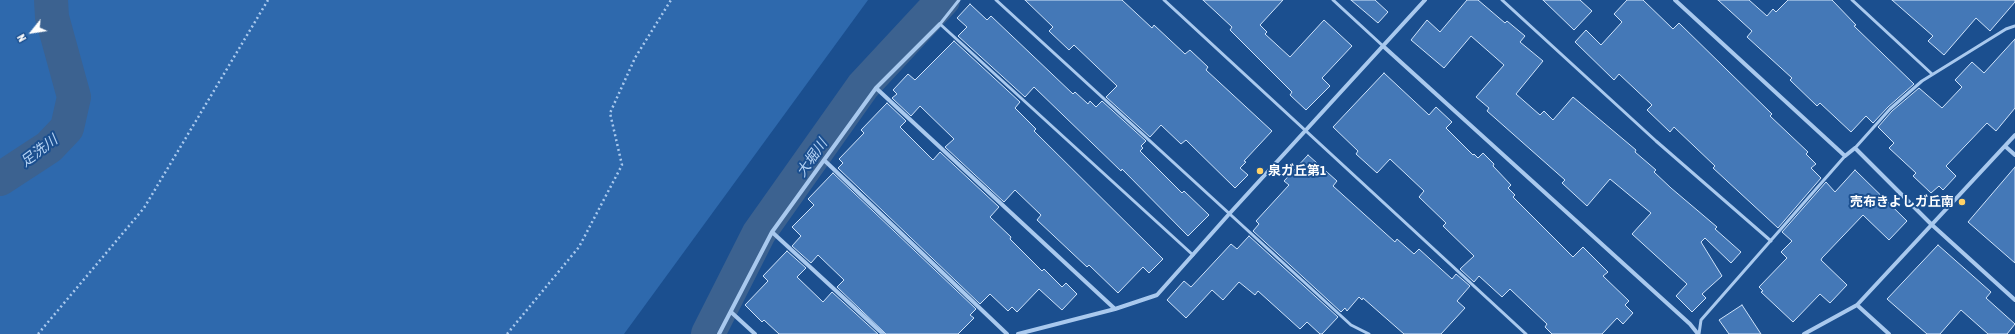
<!DOCTYPE html>
<html>
<head>
<meta charset="utf-8">
<style>
	body { margin:0 }
	#map { position:relative; width:2015px; height:334px; overflow:hidden; background:#1b4f8f; font-family:"Asap Condensed",sans-serif }
	canvas { display:block }
	.north { position:absolute; left:12px; top:12px; width:40px; height:40px; -webkit-text-stroke:3px #1b4f8f; paint-order:stroke; rotate:240deg; font-size:11px; font-weight:700; line-height:16px; text-align:center; color:#fff }
	.north::after { content:''; display:block; margin:auto; width:14px; height:18px; background:#fff; clip-path:polygon(50% 0,100% 100%,50% 72%,0 100%) }
</style>
</head>
<body>
<div id="map">
<canvas width="2015" height="334"></canvas>
<div class="north">N</div>
</div>
<script>
const context = document.querySelector('canvas').getContext('2d');
context.lineJoin = 'round';
function paint(path, color) {
  context.fillStyle = color;
  context.fill(path, 'evenodd');
}
function poly(rows) {
  const path = new Path2D();
  for (const r of rows) {
    path.moveTo(r[0], r[1]);
    for (let i = 2; i < r.length; i += 2) path.lineTo(r[i], r[i + 1]);
  }
  return path;
}
function stroke(path, color, width, dash) {
  context.strokeStyle = color;
  context.lineWidth = width;
  context.lineCap = dash ? 'butt' : 'round';
  context.setLineDash(dash || []);
  context.stroke(path);
}
function label(font, color, halo, rows, align = 'center') {
  context.font = font + ' "Asap Condensed","Noto Sans JP",sans-serif';
  context.lineWidth = 4;
  context.setLineDash([]);
  context.textBaseline = 'middle';
  context.strokeStyle = halo;
  context.fillStyle = color;
  for (const [text, x, y, turn = 0] of rows) {
    context.save();
    context.translate(x, y);
    context.rotate((+turn || 0) * Math.PI / 180);
    context.textAlign = isNaN(turn) ? turn : align;
    if (halo) context.strokeText(text, 0, 0);
    context.fillText(text, 0, 0);
    context.restore();
  }
}
paint(poly([
	[0,0,868,0,624,334,0,334]
]), '#2e69ad');
stroke(poly([
	[0,179,49,147,67,128,74,97,52,17,51,0],
	[708,334,759,233,863,86,943,0]
]), '#3c6290', 34);
const building = poly([
	[1025,0,1122,0,1152,28,1154,25,1185,54,1190,50,1208,67,1206,70,1272,131,1244,161,1246,162,1240,168,1248,175,1235,188,1186,140,1181,144,1161,125,1150,137,1106,97,1117,86,1074,45,1069,50,1049,31,1053,27,1025,0],
	[1203,0,1283,0,1260,25,1267,32,1265,34,1290,57,1324,20,1352,46,1322,78,1330,86,1306,110,1290,95,1292,92,1230,30,1232,27,1203,0],
	[1351,0,1375,0,1388,12,1378,23,1351,0],
	[1467,0,1478,0,1505,23,1507,21,1525,36,1520,42,1543,61,1516,94,1540,115,1544,111,1553,120,1573,97,1636,150,1635,152,1656,170,1654,172,1671,188,1717,227,1715,229,1741,252,1731,263,1705,238,1701,242,1722,276,1702,294,1706,298,1692,312,1676,296,1687,284,1632,234,1651,213,1610,179,1587,206,1562,183,1565,180,1487,111,1489,108,1476,97,1504,65,1471,36,1444,68,1411,40,1427,20,1440,32,1467,0],
	[1543,0,1580,0,1592,11,1574,30,1543,0],
	[1627,0,1643,0,1673,29,1679,23,1772,114,1770,116,1808,152,1806,154,1816,164,1811,168,1821,178,1778,228,1713,168,1715,166,1674,127,1670,132,1647,110,1652,105,1619,74,1614,80,1575,42,1586,30,1601,45,1622,22,1614,14,1627,0],
	[1718,0,1749,0,1767,16,1773,9,1776,12,1788,0,1832,0,1856,25,1854,26,1914,84,1888,107,1873,123,1866,116,1851,132,1820,103,1817,106,1790,80,1792,78,1747,37,1752,31,1718,0],
	[1892,0,2015,0,2015,2,1990,31,1976,18,1944,55,1928,41,1933,36,1892,0],
	[970,4,987,20,991,16,1073,94,1075,92,1088,104,1090,101,1096,107,1102,101,1146,141,1141,146,1143,148,1140,151,1182,193,1184,191,1209,215,1188,236,1122,169,1121,171,1034,87,1025,97,958,36,967,27,957,18,970,4],
	[2015,39,2015,108,1996,131,1987,123,1946,166,1956,176,1943,190,1939,186,1931,193,1913,176,1916,173,1889,148,1894,143,1878,127,1892,111,1919,88,1942,108,1962,87,1955,80,1972,62,1984,73,2015,39],
	[954,41,1020,102,1015,108,1036,129,1034,131,1163,259,1149,273,1143,267,1118,293,1089,265,1087,267,1037,220,1041,215,1015,190,1004,202,945,147,954,139,920,106,911,116,892,98,897,94,893,90,908,74,915,80,954,41],
	[1384,73,1429,115,1436,107,1452,122,1446,128,1473,155,1474,154,1478,158,1483,153,1494,164,1493,166,1511,185,1508,188,1515,195,1513,197,1573,257,1583,247,1608,272,1603,276,1629,301,1625,305,1633,313,1623,324,1617,318,1602,334,1552,334,1545,327,1547,324,1510,289,1502,297,1479,276,1474,282,1460,269,1474,256,1443,226,1446,223,1419,197,1424,191,1390,159,1377,173,1356,154,1358,151,1333,127,1384,73],
	[887,103,906,121,900,127,933,160,940,152,999,207,990,217,1011,237,1010,239,1042,271,1044,269,1062,287,1066,283,1077,294,1062,310,1039,289,1017,312,1012,307,1008,311,990,294,980,304,838,168,843,163,839,159,864,133,861,130,887,103],
	[1308,155,1337,181,1333,186,1395,242,1397,239,1414,254,1419,249,1452,279,1456,274,1470,286,1457,301,1465,308,1441,334,1404,334,1363,298,1362,300,1359,297,1347,311,1345,308,1341,312,1253,231,1259,224,1256,221,1289,185,1284,181,1308,155],
	[2015,167,2015,263,1968,222,2015,167],
	[1855,170,1907,221,1889,240,1863,215,1822,258,1821,260,1847,285,1830,303,1820,294,1793,322,1761,292,1763,291,1759,287,1787,258,1781,252,1792,241,1782,232,1826,182,1835,192,1855,170],
	[833,173,976,309,970,315,974,318,958,334,886,334,837,287,844,280,818,255,811,263,792,246,801,236,792,227,814,205,808,199,833,173],
	[1249,236,1338,317,1322,334,1320,334,1307,322,1300,329,1258,291,1255,295,1239,282,1223,300,1212,290,1186,318,1167,300,1184,281,1191,287,1231,244,1237,249,1249,236],
	[1938,245,1991,292,1986,298,2015,324,2007,334,1988,334,1961,310,1940,334,1927,334,1887,299,1938,245],
	[787,251,806,268,797,277,823,302,832,292,878,334,779,334,764,320,762,322,745,305,768,281,763,276,787,251],
	[1742,305,1761,334,1729,334,1719,320,1742,305]
]);
paint(building, '#4478b7');
stroke(building, '#cfe3fa', 1);
stroke(poly([
	[38,334,144,208,268,0],
	[507,334,579,247,622,165,610,113,635,58,671,0]
]), '#a9c9ee', 2.5, [2, 3]);
stroke(poly([
	[959,0,940,24,1193,255],
	[996,0,1351,325,1369,334],
	[1164,0,1526,334],
	[1333,0,1383,46],
	[1502,0,1656,141,1771,241],
	[1852,0,1932,74],
	[1855,148,1890,109,1922,81,2006,29,2015,26],
	[1699,334,1701,320,1845,156]
]), '#a9c9ee', 3);
stroke(poly([
	[1675,0,1845,156,1855,148,1931,224,2015,300],
	[1383,46,1690,324,1698,334],
	[876,88,940,24],
	[2006,147,2015,155],
	[824,160,1007,334],
	[772,232,883,334],
	[1857,305,1889,334],
	[731,312,755,334],
	[719,334,772,232,876,88,1115,309],
	[1018,334,1115,309,1157,295,1230,213,1425,0],
	[1804,334,1857,305,2015,135]
]), '#a9c9ee', 4);
for (const [x, y, r, color] of [
	[1260,171,4,"#ffd166"],
	[1962,202,4,"#ffd166"]
]) {
  const dot = new Path2D();
  dot.arc(x, y, r, 0, 2 * Math.PI);
  context.fillStyle = color;
  context.fill(dot);
  stroke(dot, '#1b4f8f', 1.5);
}
label('bold 13px', '#fff', '#1b4f8f', [
	["泉ガ丘第1",1268,171],
	["売布きよしガ丘南",1954,202,"right"]
], 'left');
label('italic 14px', '#b5d3f5', '#1b4f8f', [
	["足洗川",39,151,-37],
	["大堀川",812,158,-55]
]);
</script>
</body>
</html>
